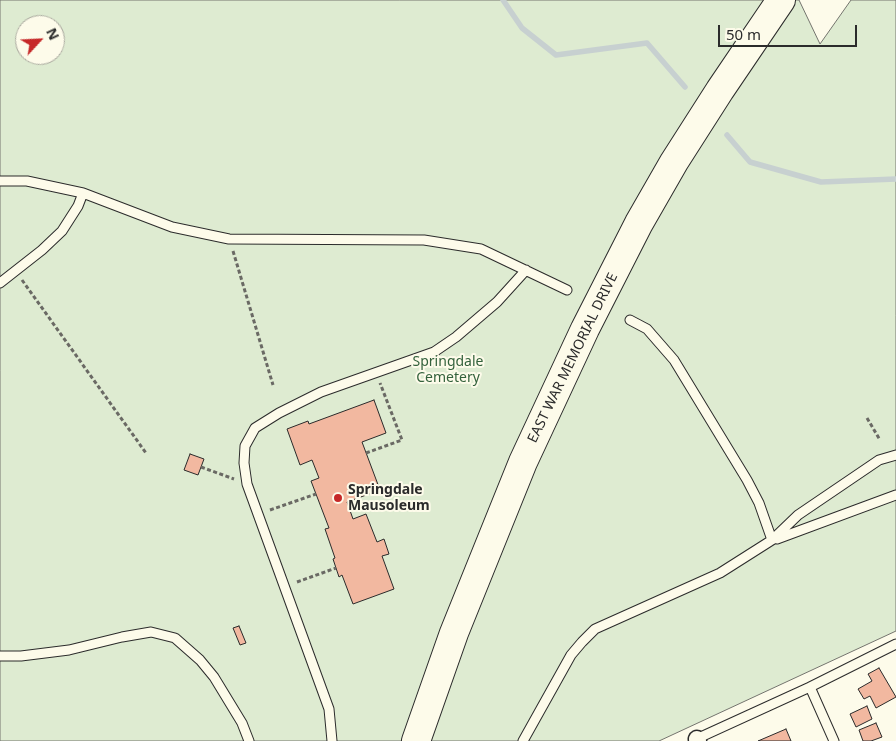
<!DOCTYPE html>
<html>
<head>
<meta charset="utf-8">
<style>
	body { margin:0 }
	#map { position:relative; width:896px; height:741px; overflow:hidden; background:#fdfbea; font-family:"Noto Sans",sans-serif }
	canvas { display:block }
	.north { position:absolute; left:15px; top:15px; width:50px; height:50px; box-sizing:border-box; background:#fdfbea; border:1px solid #a9a89e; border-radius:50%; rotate:65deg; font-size:14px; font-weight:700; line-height:20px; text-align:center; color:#2b2b2b }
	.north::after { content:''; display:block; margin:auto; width:18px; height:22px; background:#c62828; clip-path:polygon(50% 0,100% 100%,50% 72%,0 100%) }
	.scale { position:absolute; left:718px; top:25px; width:139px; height:22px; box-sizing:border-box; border:2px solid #2b2b2b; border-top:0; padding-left:6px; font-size:15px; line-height:18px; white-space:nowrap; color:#2b2b2b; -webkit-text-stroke:4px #fdfbea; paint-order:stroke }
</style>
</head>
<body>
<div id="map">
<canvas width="896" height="741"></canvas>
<div class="north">N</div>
<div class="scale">50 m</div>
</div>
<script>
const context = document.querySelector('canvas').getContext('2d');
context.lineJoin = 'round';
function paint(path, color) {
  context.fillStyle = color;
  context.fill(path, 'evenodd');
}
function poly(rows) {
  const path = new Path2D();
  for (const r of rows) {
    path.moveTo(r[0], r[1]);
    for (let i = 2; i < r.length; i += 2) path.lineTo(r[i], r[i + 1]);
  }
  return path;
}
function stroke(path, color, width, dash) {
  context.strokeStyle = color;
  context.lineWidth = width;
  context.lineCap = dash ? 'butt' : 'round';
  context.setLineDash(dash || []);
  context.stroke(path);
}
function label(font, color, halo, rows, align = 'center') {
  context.font = font + ' "Noto Sans",sans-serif';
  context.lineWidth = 4;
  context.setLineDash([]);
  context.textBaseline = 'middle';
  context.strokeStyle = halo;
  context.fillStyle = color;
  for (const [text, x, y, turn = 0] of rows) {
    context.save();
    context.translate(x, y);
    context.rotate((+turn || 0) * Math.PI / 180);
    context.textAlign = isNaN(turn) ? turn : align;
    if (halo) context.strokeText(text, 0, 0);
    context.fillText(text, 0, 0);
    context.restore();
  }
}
const green = poly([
	[0,0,799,0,820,44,851,0,896,0,896,631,659,741,0,741,0,0],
	[25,25,55,25,55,55,25,55,25,25]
]);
paint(green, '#deebd1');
stroke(green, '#74746e', 1);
stroke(poly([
	[503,0,522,28,556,55,647,43,685,87],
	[727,135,750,162,821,182,896,179]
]), '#c7d0d0', 5.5);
const building = poly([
	[374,400,386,433,362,442,380,490,347,502,353,519,366,514,377,542,384,539,389,554,382,556,394,589,353,604,342,575,339,577,333,559,335,558,325,529,329,528,311,481,319,478,312,460,300,465,287,429,308,421,309,424,374,400],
	[190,454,204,459,198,475,184,470,190,454],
	[239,626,246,643,240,645,233,628,239,626],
	[879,668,896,697,876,708,870,696,864,699,858,689,872,681,868,674,879,668],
	[867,706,872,719,856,727,850,714,867,706],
	[876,723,882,737,871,741,863,741,859,730,876,723],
	[786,729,791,741,758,741,786,729]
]);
paint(building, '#f2b8a0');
stroke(building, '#2b2b2b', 1);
const service = poly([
	[0,181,27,181,83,193,172,227,229,239,424,240,481,249,567,290],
	[0,283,42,250,62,231,78,206,83,193],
	[777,539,896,495],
	[772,540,798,515,879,460,896,455],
	[0,656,21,656,69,650,122,637,151,632,175,638,200,660,214,677,242,723,249,741],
	[694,740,810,687],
	[332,741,329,709,247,484,244,463,245,446,255,428,279,413,321,392,434,352,456,337,497,302,526,270],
	[523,741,571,655,582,642,595,629,720,573,772,540,759,503,747,480,674,360,647,329,630,320],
	[834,741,810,687,896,644]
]);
const minor = poly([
	[697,739,698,741]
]);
const trunk = poly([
	[416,741,454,633,523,462,585,329,639,223,674,162,720,90,781,0]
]);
stroke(service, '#2b2b2b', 11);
stroke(minor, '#2b2b2b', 19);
stroke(trunk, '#2b2b2b', 30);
stroke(poly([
	[233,251,273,385],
	[22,280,146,453],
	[867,418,880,440],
	[366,453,402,440,380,383],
	[201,467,234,479],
	[270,510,316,494],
	[297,582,336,568]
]), '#6a6964', 3, [4, 2.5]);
stroke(service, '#fdfbea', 9);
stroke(minor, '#fdfbea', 16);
stroke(trunk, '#fdfbea', 28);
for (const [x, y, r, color] of [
	[338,498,5,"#c62828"]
]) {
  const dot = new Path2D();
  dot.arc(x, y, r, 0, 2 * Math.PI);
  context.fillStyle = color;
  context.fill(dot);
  stroke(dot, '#fdfbea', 2);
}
label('14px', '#2b2b2b', '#fdfbea', [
	["EAST WAR MEMORIAL DRIVE",573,358,-64]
]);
label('14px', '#34623c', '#fdfbea', [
	["Springdale",448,362],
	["Cemetery",448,378]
]);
label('bold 14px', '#2b2b2b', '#fdfbea', [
	["Springdale",348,490],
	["Mausoleum",348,506]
], 'left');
</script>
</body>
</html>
